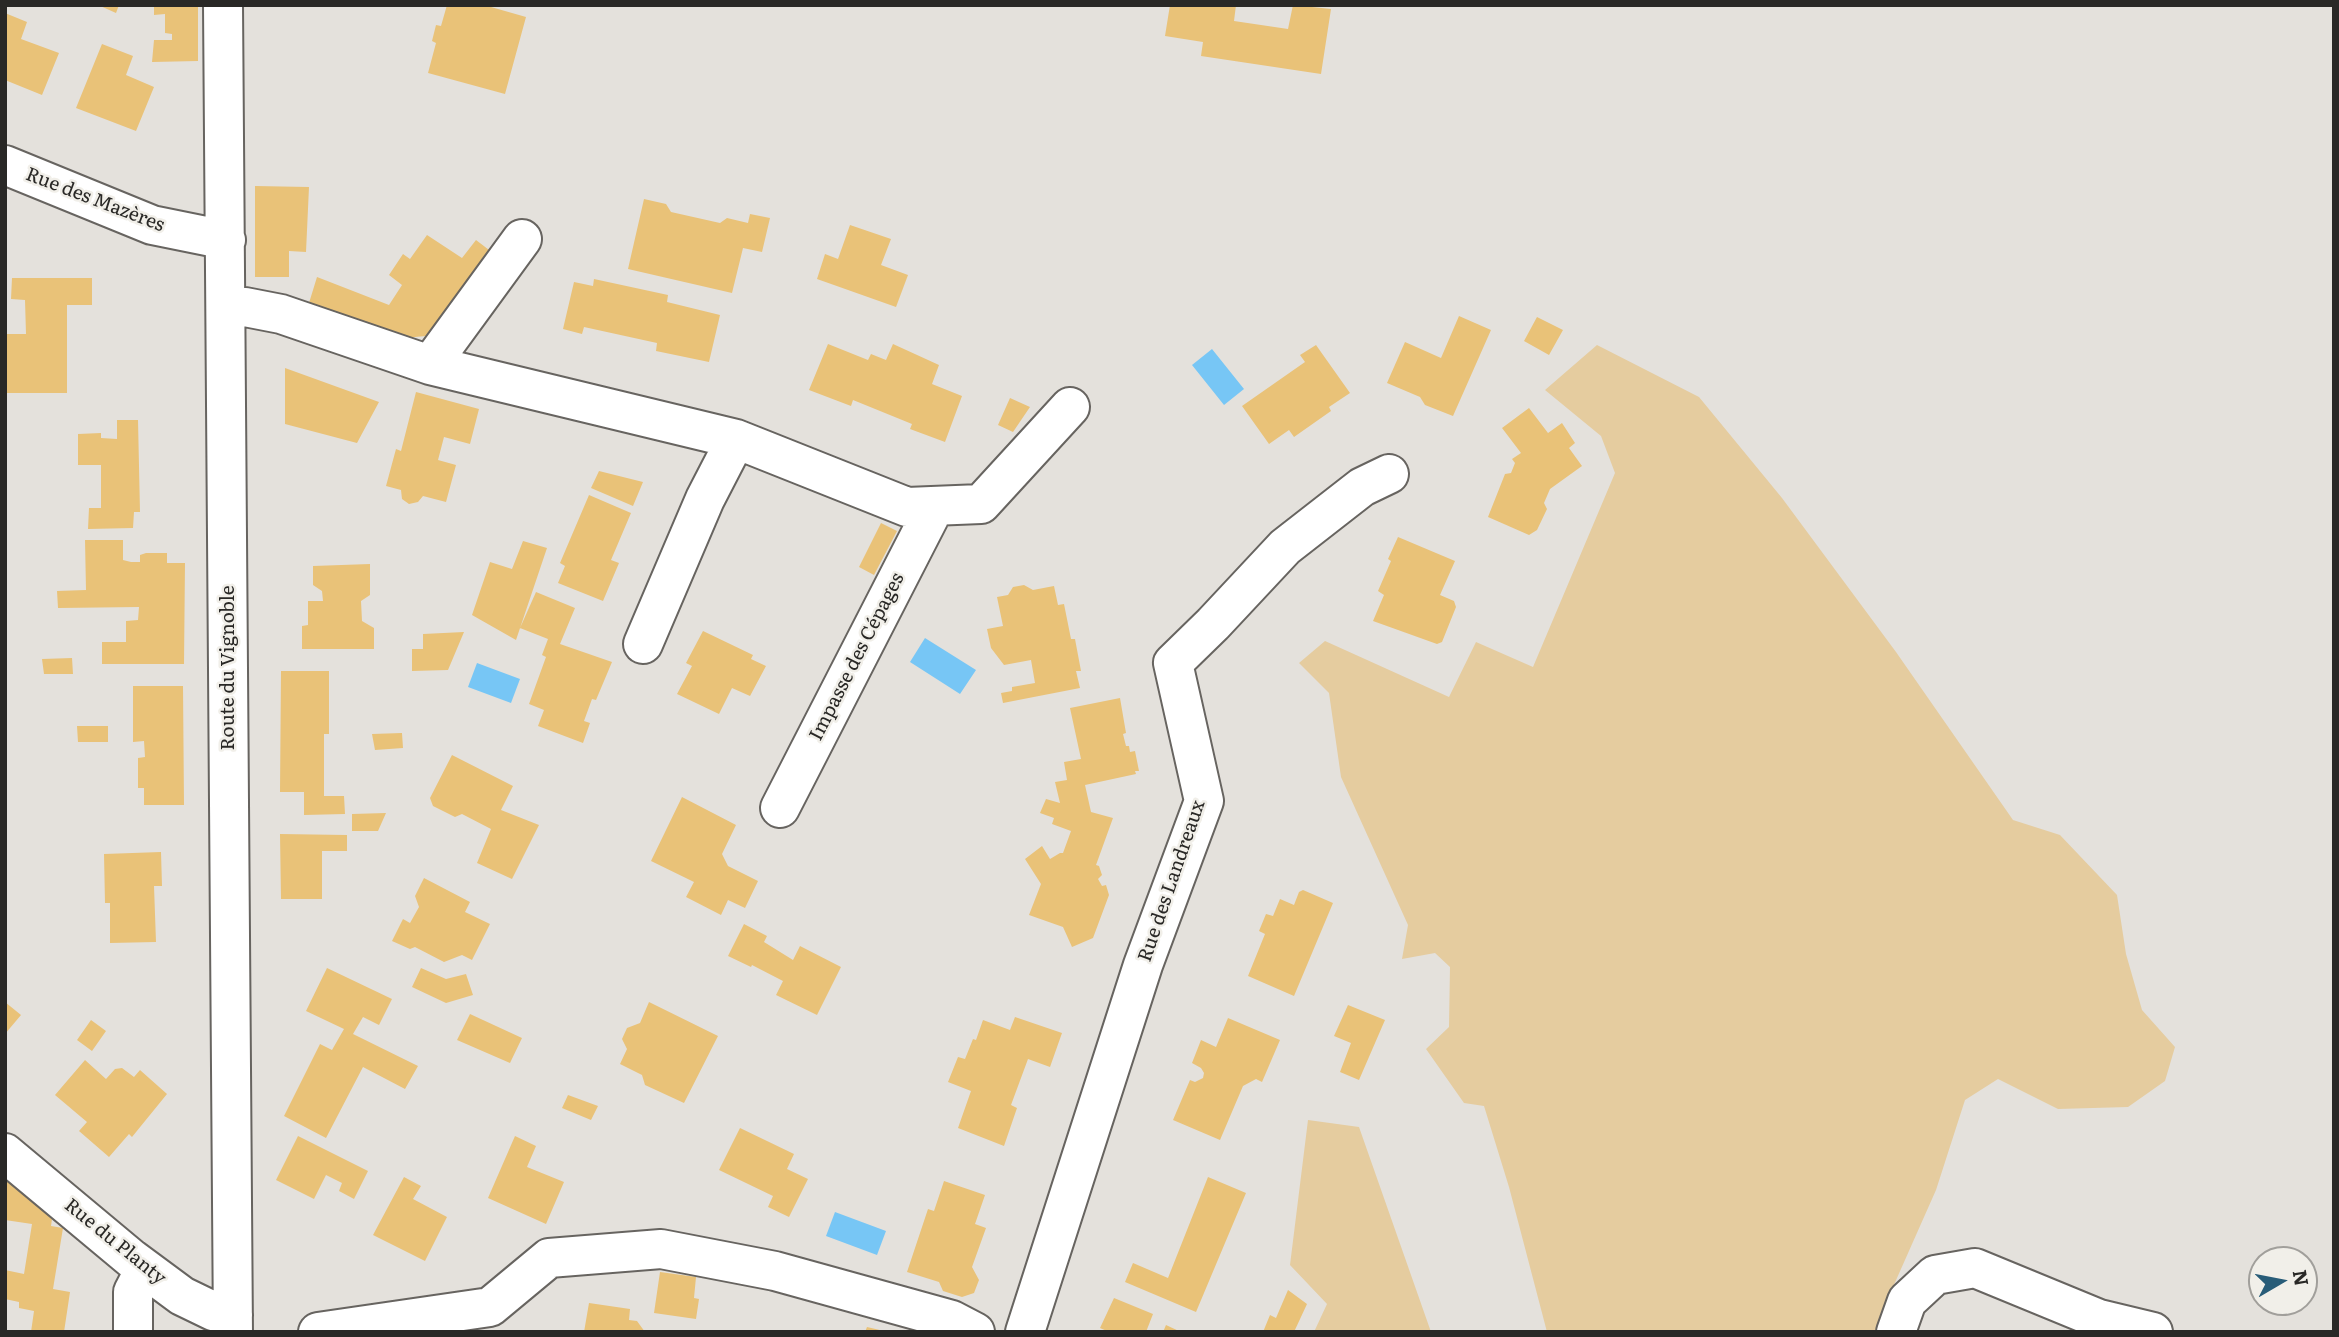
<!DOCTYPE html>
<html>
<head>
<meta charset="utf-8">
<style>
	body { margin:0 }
	#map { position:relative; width:2339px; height:1337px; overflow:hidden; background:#e4e1dc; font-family:Literata,serif }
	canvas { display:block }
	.frame { position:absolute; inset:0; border:7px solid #292826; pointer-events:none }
	.north { position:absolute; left:2248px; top:1246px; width:70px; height:70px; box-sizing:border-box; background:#f1efe9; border:2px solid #a19f9b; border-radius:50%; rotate:80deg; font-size:19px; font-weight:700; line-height:28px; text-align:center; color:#292826 }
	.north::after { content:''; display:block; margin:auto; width:24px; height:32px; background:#285c78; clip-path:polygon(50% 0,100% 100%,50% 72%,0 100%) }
</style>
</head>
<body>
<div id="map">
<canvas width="2339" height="1337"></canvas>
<div class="frame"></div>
<div class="north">N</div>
</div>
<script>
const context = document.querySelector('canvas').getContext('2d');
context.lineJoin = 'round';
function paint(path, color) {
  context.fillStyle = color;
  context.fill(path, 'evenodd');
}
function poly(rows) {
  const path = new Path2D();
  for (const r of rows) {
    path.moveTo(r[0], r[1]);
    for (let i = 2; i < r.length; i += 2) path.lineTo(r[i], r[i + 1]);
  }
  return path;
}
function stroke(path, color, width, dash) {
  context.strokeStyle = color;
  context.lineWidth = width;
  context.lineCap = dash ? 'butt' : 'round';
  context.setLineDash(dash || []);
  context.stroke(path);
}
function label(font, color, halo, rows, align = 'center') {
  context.font = font + ' Literata,serif';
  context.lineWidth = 5;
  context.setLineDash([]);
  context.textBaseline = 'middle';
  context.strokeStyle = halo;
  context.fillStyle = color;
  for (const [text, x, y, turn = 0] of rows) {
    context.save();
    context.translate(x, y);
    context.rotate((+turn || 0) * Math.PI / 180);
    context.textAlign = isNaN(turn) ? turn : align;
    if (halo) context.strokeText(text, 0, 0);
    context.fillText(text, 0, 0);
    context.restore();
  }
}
paint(poly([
	[1597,345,1699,397,1782,498,1896,652,2013,820,2060,835,2117,895,2126,954,2142,1010,2175,1047,2165,1081,2128,1107,2058,1109,1998,1079,1965,1100,1936,1190,1893,1287,1879,1332,1547,1332,1509,1187,1484,1106,1464,1103,1426,1049,1449,1027,1450,967,1435,953,1402,959,1408,925,1341,777,1329,693,1299,663,1325,641,1449,697,1476,642,1533,667,1615,473,1601,436,1545,390],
	[1308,1120,1359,1127,1431,1332,1314,1332,1327,1304,1290,1265]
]), '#e5cc9f');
paint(poly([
	[1212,349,1244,389,1224,405,1192,365],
	[925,638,976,670,960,694,910,662],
	[477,663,520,679,511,703,468,687],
	[835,1212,886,1231,877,1255,826,1236]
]), '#77c6f5');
paint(poly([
	[98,5,119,5,116,13],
	[154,5,198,5,198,61,152,62,154,40,172,40,172,34,165,33,165,14,154,15],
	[447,5,484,5,526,17,505,94,428,73,436,43,432,41,436,25,441,26],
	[1170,5,1236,5,1234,21,1288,29,1293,5,1331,9,1321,74,1201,56,1203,42,1165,36],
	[5,13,27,22,21,39,59,53,42,95,5,80],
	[102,44,133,56,126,75,154,87,136,131,76,108],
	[255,186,309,187,306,252,289,251,289,277,255,277],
	[644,199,666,204,671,212,720,223,727,218,748,223,750,214,770,218,762,252,743,248,732,293,628,269],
	[850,225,891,239,881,265,908,275,896,307,817,279,825,254,838,259],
	[427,235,462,258,476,240,493,253,432,333,426,336,404,338,309,303,317,277,389,305,402,285,389,275,403,254,410,259],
	[12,278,92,278,92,305,67,305,67,393,5,393,5,334,26,334,25,300,11,299],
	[594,279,668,295,667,302,720,315,709,362,656,351,657,343,584,327,582,334,563,329,574,282,593,286],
	[1459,316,1491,330,1453,416,1425,405,1420,397,1387,383,1405,342,1441,358],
	[1537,317,1563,330,1549,355,1524,341],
	[828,344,868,360,871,354,886,360,893,344,939,365,932,384,962,396,945,442,910,429,912,424,853,400,851,406,809,390],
	[1316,345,1350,393,1329,407,1331,411,1294,437,1289,430,1269,444,1242,406,1305,362,1300,355],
	[285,368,379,402,357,443,285,424],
	[416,392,479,409,470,444,444,437,438,460,456,465,446,502,423,496,418,502,409,504,402,499,401,490,386,486,396,449,401,451],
	[1010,398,1030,407,1013,432,998,425],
	[1529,408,1548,433,1562,423,1575,443,1569,448,1582,466,1550,489,1544,503,1547,509,1537,530,1529,535,1488,517,1505,474,1511,473,1515,463,1512,459,1521,453,1502,428],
	[117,420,138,420,140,512,134,512,133,528,88,529,89,508,101,508,101,465,78,465,78,434,101,433,101,438,117,439],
	[599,471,643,482,633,506,591,488],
	[589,495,631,513,611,560,619,563,603,601,558,583,565,566,560,563],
	[881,523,897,531,874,575,859,567],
	[1398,537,1455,561,1440,595,1454,601,1456,607,1442,642,1437,644,1373,621,1384,595,1378,591,1391,561,1388,559],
	[85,540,123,540,123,560,131,562,140,562,140,555,146,553,167,553,167,563,185,563,184,664,102,664,102,642,126,642,126,621,138,620,139,607,58,608,57,591,86,590],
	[523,541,547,548,516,640,472,615,490,562,512,569],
	[370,564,370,595,361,601,362,621,374,628,374,649,302,649,302,626,308,625,308,601,323,601,322,591,313,585,313,566],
	[1024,585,1033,590,1054,586,1058,605,1064,604,1071,639,1075,639,1081,671,1076,671,1080,688,1003,703,1001,693,1012,691,1012,687,1035,683,1031,660,1004,665,991,648,987,629,1003,626,997,597,1008,595,1013,587],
	[536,592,575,608,560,644,612,662,596,700,592,699,584,721,590,723,583,743,538,726,544,710,529,704,546,657,542,655,548,639,520,628],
	[703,631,753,655,751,659,766,666,750,696,732,688,719,714,677,694,692,666,686,663],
	[464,632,448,670,412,671,412,649,423,649,423,634],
	[72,658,73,674,44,674,42,659],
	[281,671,329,671,329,734,324,734,324,796,344,796,345,814,304,815,304,792,280,792],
	[133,686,183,686,184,805,144,805,144,788,138,788,138,758,145,757,144,741,133,742],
	[1120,698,1126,733,1123,734,1126,746,1129,746,1130,752,1135,751,1139,771,1135,771,1136,774,1085,785,1091,812,1113,818,1096,865,1099,866,1102,875,1098,879,1102,886,1106,885,1109,895,1093,938,1072,947,1063,927,1029,915,1041,884,1025,859,1042,846,1050,859,1060,853,1063,853,1071,831,1052,824,1054,818,1040,813,1046,799,1060,803,1055,782,1067,780,1064,762,1081,759,1070,708],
	[77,726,108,726,108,742,78,742],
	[402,733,403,748,375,750,372,734],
	[452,755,513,786,501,810,539,825,512,879,477,863,491,829,462,814,455,817,433,806,430,798],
	[682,797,736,825,722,854,728,866,758,881,745,908,728,900,721,915,686,897,694,882,651,861],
	[386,813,378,831,352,831,352,814],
	[280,834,347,835,347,851,322,851,322,899,281,899],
	[161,852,162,886,154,886,156,942,110,943,110,903,105,903,104,854],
	[424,878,470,902,465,912,490,924,472,960,462,955,444,962,415,947,410,949,392,941,403,919,410,923,419,907,415,896],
	[1303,890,1333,903,1294,996,1248,976,1265,934,1259,931,1266,914,1273,916,1280,899,1294,905,1299,892],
	[744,924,767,936,764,942,793,960,800,946,841,967,817,1015,776,995,783,981,752,965,751,967,728,956],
	[327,968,392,999,379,1025,363,1017,353,1034,418,1066,405,1089,363,1067,326,1138,284,1116,320,1044,332,1050,344,1029,306,1011],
	[421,968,446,979,466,974,473,995,446,1003,412,987],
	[5,1002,21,1015,5,1034],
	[649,1002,718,1036,684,1103,645,1085,642,1075,620,1064,627,1049,622,1039,627,1028,640,1023],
	[1348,1005,1385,1020,1359,1080,1340,1072,1351,1043,1334,1036],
	[470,1014,522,1038,510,1063,457,1040],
	[1015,1017,1062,1033,1050,1067,1028,1059,1011,1105,1017,1108,1004,1146,958,1128,971,1091,948,1082,958,1057,965,1059,973,1039,976,1040,983,1020,1010,1030],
	[1228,1018,1280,1040,1262,1082,1256,1079,1243,1086,1220,1140,1173,1120,1190,1080,1195,1082,1203,1078,1204,1073,1201,1068,1192,1063,1201,1040,1216,1047],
	[91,1020,106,1031,92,1051,77,1040],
	[85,1060,106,1079,115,1069,122,1068,134,1077,140,1070,167,1094,132,1137,129,1134,109,1157,79,1131,87,1122,55,1095],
	[568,1095,598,1106,591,1120,562,1108],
	[740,1128,794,1154,787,1169,808,1179,789,1217,768,1207,773,1196,719,1170],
	[298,1136,368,1171,354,1199,339,1191,342,1183,326,1175,314,1199,276,1180],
	[515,1136,536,1146,527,1167,564,1182,546,1224,488,1198],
	[404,1177,421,1186,413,1199,447,1217,425,1261,373,1235],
	[1208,1177,1246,1193,1196,1312,1125,1282,1133,1263,1168,1278],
	[5,1178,52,1219,51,1226,63,1228,53,1289,70,1292,64,1332,31,1332,34,1311,19,1308,19,1302,5,1299,5,1270,24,1274,32,1224,5,1220],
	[944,1181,985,1195,975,1224,986,1228,972,1267,979,1280,974,1293,962,1297,943,1291,939,1282,907,1272,928,1209,934,1211],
	[660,1272,696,1277,694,1298,699,1299,696,1319,654,1313],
	[1288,1290,1307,1304,1294,1332,1263,1332,1270,1315,1276,1318],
	[1114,1298,1153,1314,1146,1332,1109,1332,1100,1328],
	[589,1303,630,1309,629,1320,637,1321,645,1332,584,1332],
	[1166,1325,1181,1332,1163,1332],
	[867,1327,884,1331,884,1332,865,1332]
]), '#e9c278');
const minor = poly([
	[223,5,233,1332],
	[5,165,152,225,226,240],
	[226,306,245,307,281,314,430,365,736,439,907,507,981,504,1070,407],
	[430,365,522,239],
	[643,644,705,499,736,439],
	[780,808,935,506],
	[5,1153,132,1259,182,1296,213,1311,233,1315],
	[133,1332,133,1292,145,1269],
	[318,1332,490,1307,549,1258,661,1249,775,1271,952,1320,975,1332],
	[1025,1332,1143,965,1204,801,1173,663,1213,624,1285,547,1362,487,1389,474],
	[1896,1332,1907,1301,1935,1275,1975,1268,2099,1319,2153,1332]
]);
stroke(minor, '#676460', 42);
stroke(minor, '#fff', 38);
label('19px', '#292826', '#f1efe9', [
	["Rue des Mazères",95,200,21],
	["Impasse des Cépages",857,657,-63],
	["Route du Vignoble",228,668,-90],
	["Rue des Landreaux",1172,881,-71],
	["Rue du Planty",115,1242,39]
]);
</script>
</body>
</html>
